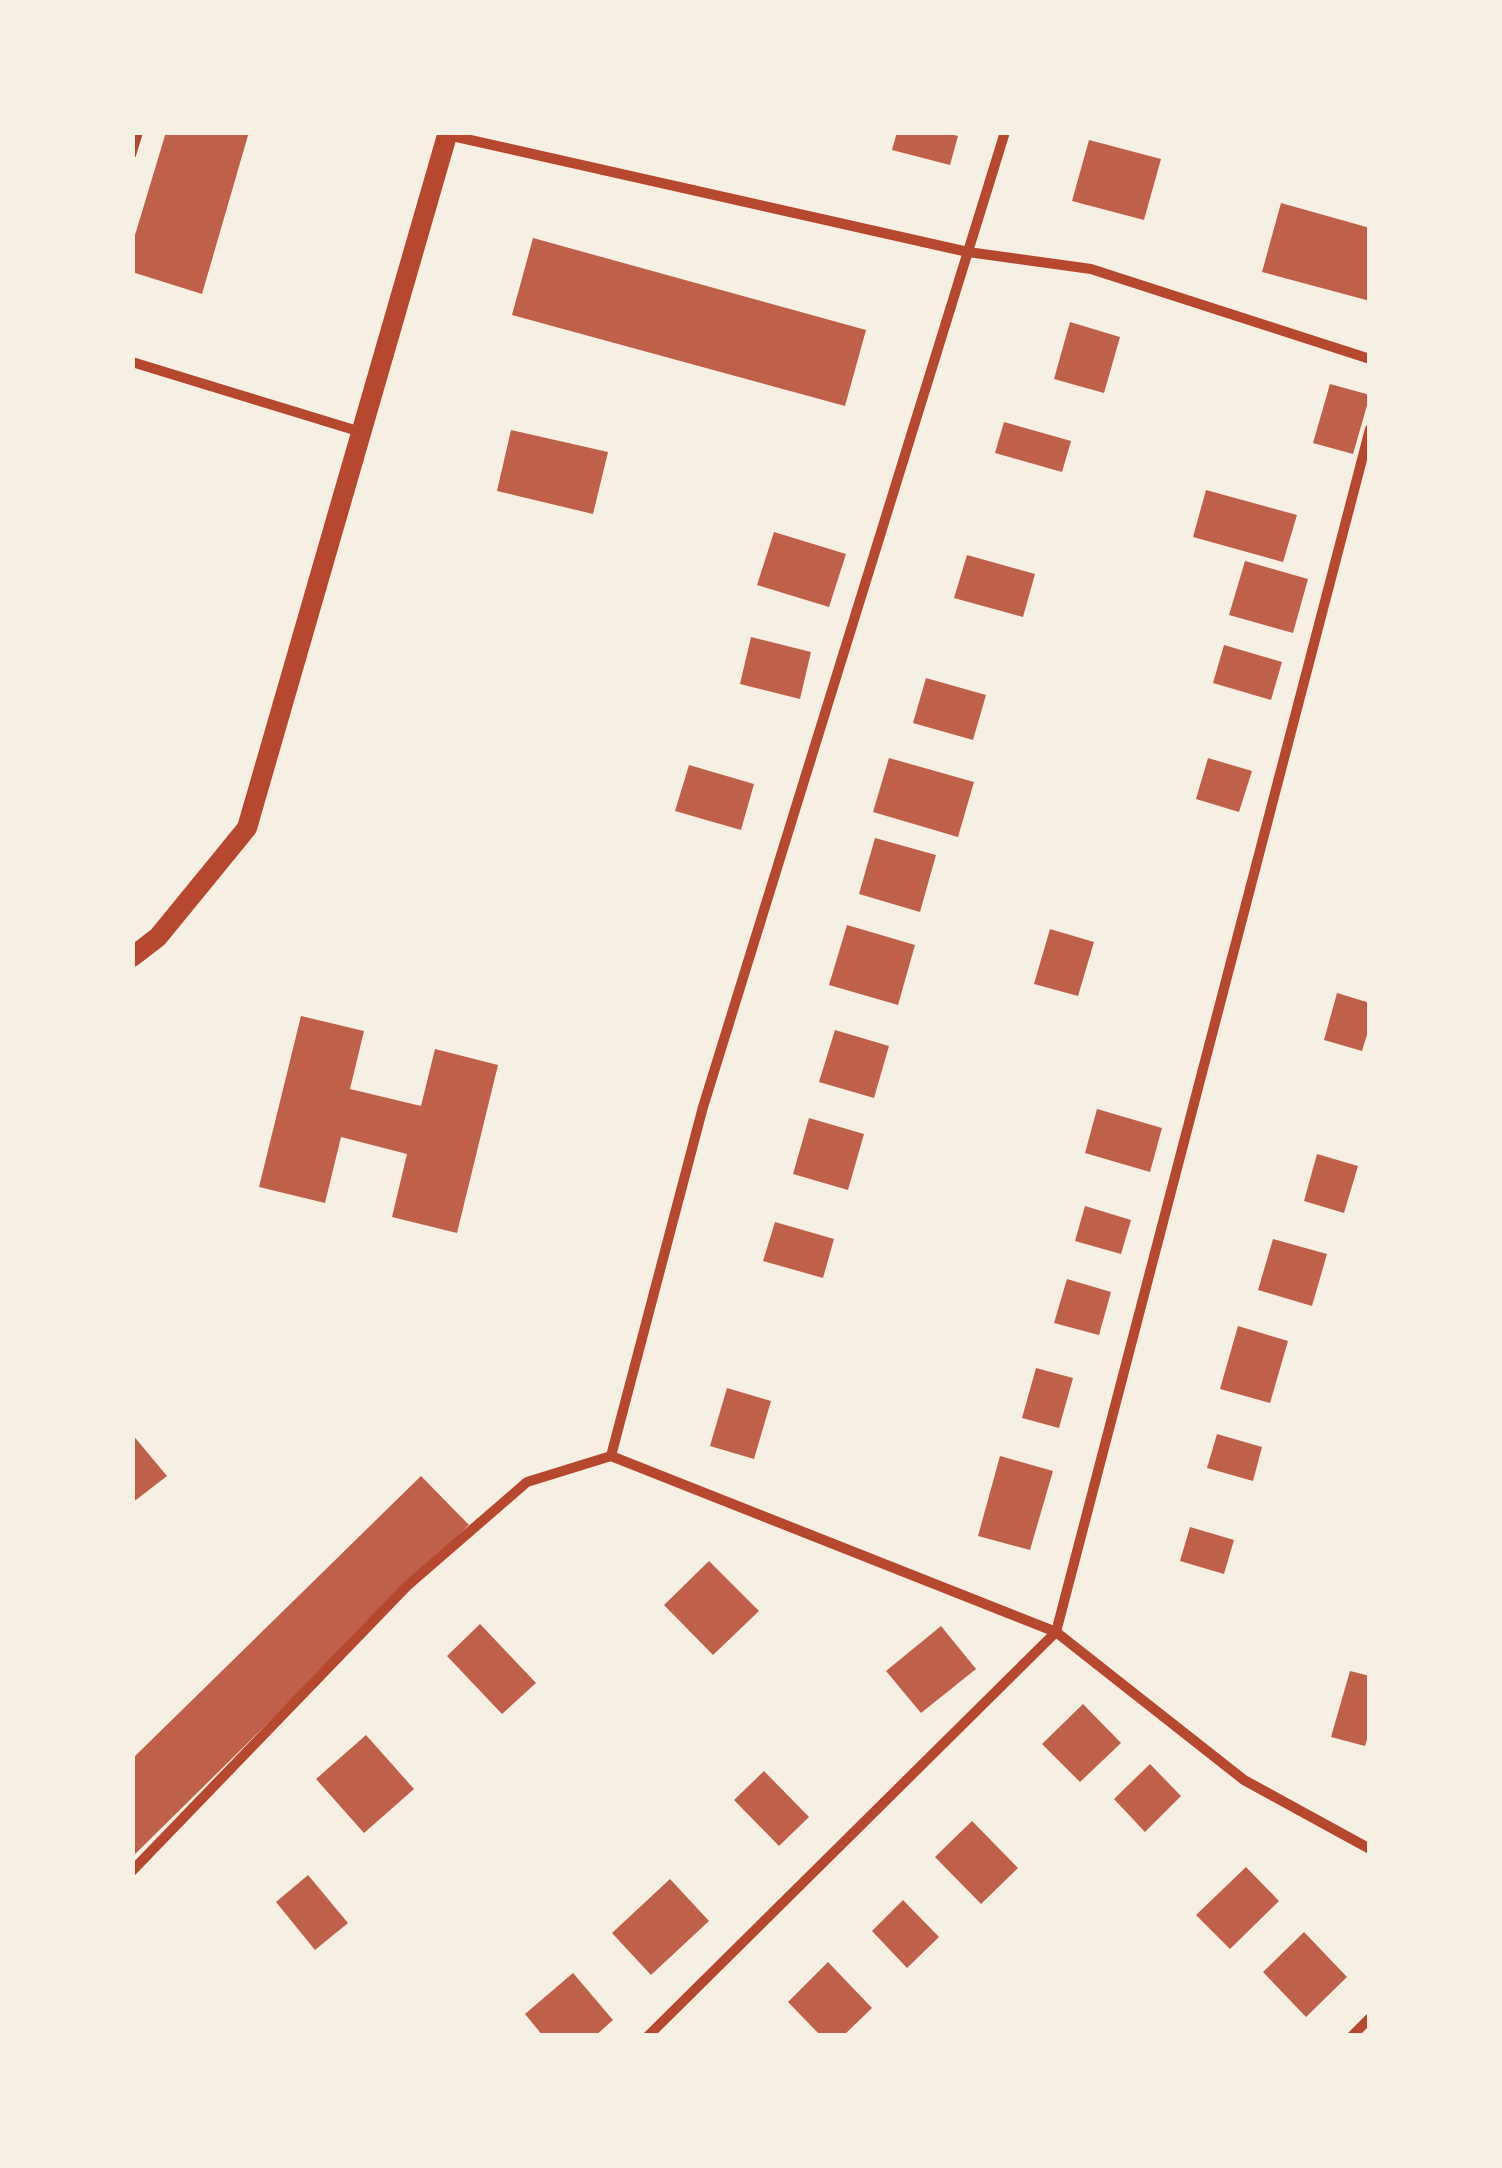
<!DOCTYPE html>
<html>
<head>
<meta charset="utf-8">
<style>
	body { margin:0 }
	#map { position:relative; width:1502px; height:2168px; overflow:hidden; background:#f6efe4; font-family:"Exo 2",sans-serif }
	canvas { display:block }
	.frame { position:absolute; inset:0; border:135px solid #f6efe4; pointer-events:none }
</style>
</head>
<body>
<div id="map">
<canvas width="1502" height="2168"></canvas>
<div class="frame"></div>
</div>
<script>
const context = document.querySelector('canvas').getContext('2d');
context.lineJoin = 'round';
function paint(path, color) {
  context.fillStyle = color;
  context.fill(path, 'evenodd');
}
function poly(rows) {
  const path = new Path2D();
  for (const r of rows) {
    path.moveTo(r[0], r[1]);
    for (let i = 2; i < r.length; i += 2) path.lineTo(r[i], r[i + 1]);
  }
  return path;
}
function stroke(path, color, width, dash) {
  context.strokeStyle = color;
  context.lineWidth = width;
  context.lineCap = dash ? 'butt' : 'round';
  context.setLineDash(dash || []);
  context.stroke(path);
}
paint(poly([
	[166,132,249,132,202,294,132,272,132,245],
	[897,132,944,132,958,136,950,165,892,150],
	[1089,140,1161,159,1144,220,1072,201],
	[1281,203,1370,228,1370,301,1262,272],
	[533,238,866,330,845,406,512,315],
	[1070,322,1120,337,1104,393,1054,379],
	[1330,384,1370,395,1353,454,1313,443],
	[1004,422,1071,441,1062,472,995,453],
	[511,430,608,452,593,514,497,491],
	[1206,490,1297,515,1283,562,1193,537],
	[774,532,846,554,829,607,757,585],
	[967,555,1035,574,1023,617,954,598],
	[1245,561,1308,579,1293,633,1229,615],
	[751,637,811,652,800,699,740,684],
	[1224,645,1282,662,1271,700,1213,683],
	[926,678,986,695,973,740,913,723],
	[889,758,974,782,958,837,873,812],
	[1208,758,1252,771,1239,812,1196,799],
	[689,765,754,784,741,830,675,811],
	[875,838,936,855,920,912,859,894],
	[847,925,915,945,898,1005,829,985],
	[1050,929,1094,942,1078,996,1034,984],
	[1337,993,1370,1003,1370,1025,1362,1051,1324,1040],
	[301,1016,364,1031,350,1089,421,1106,435,1049,498,1065,457,1233,392,1217,407,1154,341,1137,325,1203,259,1187],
	[835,1030,889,1046,874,1098,819,1082],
	[1097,1109,1162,1128,1150,1172,1085,1153],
	[809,1118,864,1134,848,1190,793,1174],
	[1317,1154,1358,1166,1344,1213,1304,1201],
	[1085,1206,1131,1220,1121,1254,1075,1241],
	[775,1222,834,1239,823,1278,763,1261],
	[1273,1239,1327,1254,1312,1306,1258,1290],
	[1067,1279,1111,1292,1099,1335,1054,1323],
	[1238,1326,1288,1341,1270,1403,1220,1389],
	[1036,1368,1073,1378,1059,1428,1022,1418],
	[727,1388,771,1401,754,1459,710,1446],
	[132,1434,167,1476,132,1503],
	[1217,1434,1262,1447,1253,1481,1207,1468],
	[1000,1456,1053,1471,1030,1550,978,1536],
	[421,1476,469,1525,132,1857,132,1759],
	[1190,1527,1234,1540,1224,1574,1180,1561],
	[709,1561,759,1611,713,1655,664,1605],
	[480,1624,536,1683,502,1714,447,1656],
	[941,1626,976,1669,921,1713,886,1671],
	[1350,1671,1370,1676,1370,1730,1365,1746,1331,1737],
	[1083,1704,1121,1743,1080,1782,1042,1744],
	[366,1735,414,1789,364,1833,316,1779],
	[1150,1764,1181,1796,1145,1832,1114,1799],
	[764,1771,809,1817,779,1846,734,1800],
	[972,1821,1018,1868,981,1904,935,1857],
	[1246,1867,1279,1901,1230,1949,1196,1915],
	[308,1875,348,1923,315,1950,276,1902],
	[670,1879,709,1921,651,1975,612,1933],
	[903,1900,939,1937,907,1968,872,1931],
	[1304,1932,1347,1977,1306,2017,1263,1972],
	[828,1962,872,2008,843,2036,821,2036,788,2002],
	[573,1973,613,2020,595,2036,543,2036,525,2014]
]), '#bf614a');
stroke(poly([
	[132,155,139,132]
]), '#b5482f', 8);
stroke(poly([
	[448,135,968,252,1091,269,1370,359],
	[132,362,361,432],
	[611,1456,1056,1632,1244,1780,1370,1849],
	[132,1871,407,1586,527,1482,611,1456,703,1107,1005,132],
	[648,2036,1056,1632,1370,429],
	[1352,2036,1370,2018]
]), '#b5482f', 10);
stroke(poly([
	[132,957,158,937,247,828,448,132]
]), '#b5482f', 20);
</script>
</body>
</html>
